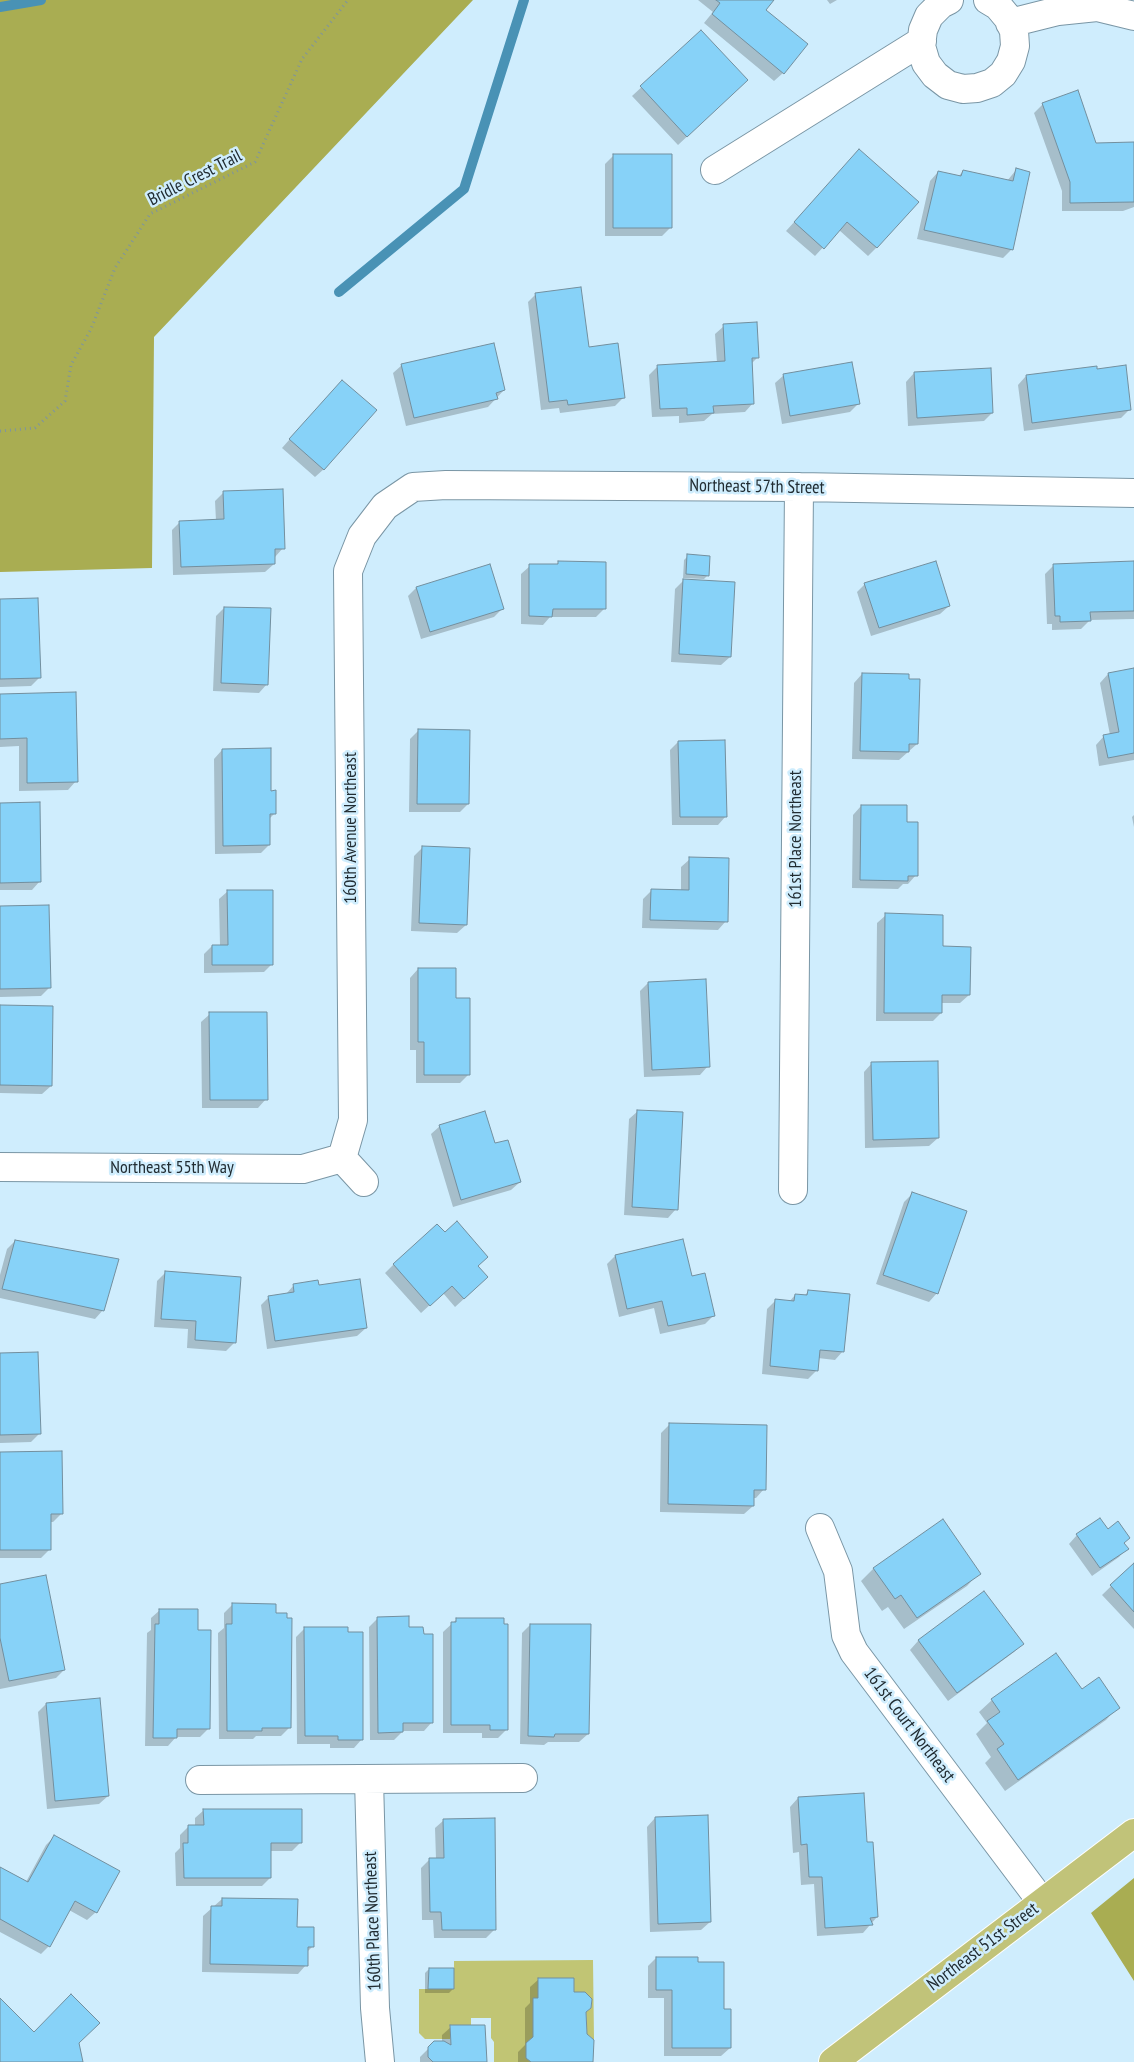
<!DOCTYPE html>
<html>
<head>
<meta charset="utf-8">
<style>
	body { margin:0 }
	canvas { display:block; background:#cfedfd }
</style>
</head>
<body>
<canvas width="1134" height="2062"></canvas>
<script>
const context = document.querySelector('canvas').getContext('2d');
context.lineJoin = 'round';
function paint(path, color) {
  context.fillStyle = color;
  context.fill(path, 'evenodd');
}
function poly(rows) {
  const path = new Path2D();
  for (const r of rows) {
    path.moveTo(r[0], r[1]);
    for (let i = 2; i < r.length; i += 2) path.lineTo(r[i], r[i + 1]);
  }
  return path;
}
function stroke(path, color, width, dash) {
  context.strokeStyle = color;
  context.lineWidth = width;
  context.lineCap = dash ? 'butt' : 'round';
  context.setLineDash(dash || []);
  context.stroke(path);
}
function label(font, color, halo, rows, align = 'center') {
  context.font = font + ' "PT Sans Narrow",sans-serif';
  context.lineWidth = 5;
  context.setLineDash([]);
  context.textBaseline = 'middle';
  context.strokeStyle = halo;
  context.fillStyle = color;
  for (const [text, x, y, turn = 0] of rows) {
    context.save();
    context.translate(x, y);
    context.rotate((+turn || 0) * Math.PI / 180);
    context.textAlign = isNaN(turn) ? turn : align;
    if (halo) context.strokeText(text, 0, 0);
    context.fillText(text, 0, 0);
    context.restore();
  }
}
paint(poly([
	[593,1960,594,2040,587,2034,586,2012,591,2008,592,1999,585,1992,574,1992,574,1978,538,1978,538,1998,533,2037,526,2043,526,2058,531,2062,494,2062,494,2042,491,2038,491,2018,471,2018,471,2025,450,2025,450,2039,425,2039,419,2033,419,1989,454,1989,454,1961]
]), '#c1c574');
paint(poly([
	[0,0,473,0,154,337,152,568,0,572],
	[1134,1878,1134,1981,1091,1913]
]), '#a9ad52');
paint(poly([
	[698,0,772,0,764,10,783,73,774,81,704,23,713,12],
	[827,0,837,0,830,4],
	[701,32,738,89,678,145,632,96],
	[1043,104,1095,144,1134,143,1134,207,1123,211,1062,211,1062,191,1034,113],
	[613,156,671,227,662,236,605,236,605,164],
	[851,159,877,247,868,256,839,230,815,256,786,231],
	[1016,170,1012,249,1003,258,917,239,930,181,938,172,958,177,963,171,1007,181],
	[536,294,588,348,623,398,615,406,560,413,559,408,541,410,528,302],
	[724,326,758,357,751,364,753,403,745,412,712,414,704,421,679,423,679,416,652,417,649,375,658,366,717,363,715,334],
	[402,365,504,390,488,407,406,426,393,373],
	[1096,370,1130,409,1121,418,1024,431,1018,385,1026,376],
	[914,373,992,413,984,421,908,426,906,382],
	[784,375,858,404,850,412,782,424,775,383],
	[333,390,324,469,315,477,282,448],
	[224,492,283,548,275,557,274,564,265,572,173,575,172,530,180,522,216,521,215,501],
	[688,556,708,575,704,579,683,578,684,560],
	[559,562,604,609,596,617,550,617,543,625,521,624,521,574,530,566,555,566],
	[1134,562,1134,619,1090,620,1081,629,1052,630,1052,624,1047,624,1045,574,1054,565],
	[683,581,730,657,721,665,671,662,675,589],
	[865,584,949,606,940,614,871,636,857,592],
	[416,588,502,609,494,617,421,639,408,596],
	[0,600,40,677,31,686,0,687],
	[224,608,267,684,259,693,213,691,216,616],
	[1134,669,1134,760,1099,766,1096,745,1104,736,1110,735,1100,683,1108,674],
	[862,674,917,744,899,760,852,759,854,683],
	[0,695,76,781,68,790,19,791,19,746,0,747],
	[418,731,468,804,460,812,409,812,410,739],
	[678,742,726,816,718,825,672,825,670,750],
	[222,750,270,792,275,813,269,819,269,845,261,853,215,854,214,759],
	[0,804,40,881,32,890,0,890],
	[861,806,906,824,916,875,908,884,903,884,898,889,852,888,853,815],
	[1134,815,1134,827,1132,817],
	[423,847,466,925,457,933,411,931,414,856],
	[690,859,726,921,718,930,642,928,643,899,652,890,681,891,681,867],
	[228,891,272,964,264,972,204,973,204,954,212,946,220,946,219,899],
	[0,907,49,988,41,996,0,997],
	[886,915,942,947,969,995,960,1003,941,1003,941,1013,933,1021,876,1021,877,923],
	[418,969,469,1074,460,1083,416,1083,416,1050,410,1050,410,978],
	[648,983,708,1066,700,1075,644,1077,640,991],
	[0,1006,51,1086,42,1094,0,1093],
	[210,1014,266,1099,258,1108,202,1108,201,1022],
	[872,1063,938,1138,929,1146,865,1148,864,1072],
	[638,1111,676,1209,668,1218,624,1215,629,1119],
	[440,1126,520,1182,511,1190,453,1207,431,1134],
	[913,1193,937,1293,929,1302,876,1284,904,1202],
	[15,1241,103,1310,95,1319,0,1298,0,1275,7,1249],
	[615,1256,691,1277,714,1315,705,1324,660,1334,654,1308,619,1317,607,1264],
	[394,1264,477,1266,478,1286,455,1307,443,1293,421,1313,385,1273],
	[165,1273,235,1342,226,1351,187,1348,188,1329,154,1327,157,1281],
	[294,1285,318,1286,366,1328,357,1336,267,1349,261,1305,269,1297,286,1294],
	[808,1292,843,1351,835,1360,818,1358,817,1370,808,1379,762,1374,767,1309,776,1300,789,1302,795,1295,804,1296],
	[0,1354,39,1434,31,1442,0,1443],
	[670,1424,764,1489,756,1498,753,1498,753,1506,744,1514,660,1512,661,1433],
	[0,1454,62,1513,53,1522,50,1522,50,1549,41,1558,0,1558],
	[1107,1530,1127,1548,1119,1557,1092,1576,1069,1544,1077,1535],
	[1134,1564,1134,1629,1102,1595],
	[874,1568,979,1573,967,1586,904,1629,888,1607,882,1611,861,1581],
	[0,1585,64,1670,56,1678,0,1689],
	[984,1593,1022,1644,1014,1652,948,1701,910,1650,918,1641],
	[233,1604,289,1728,281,1736,256,1736,253,1739,219,1739,218,1633,224,1628,224,1613],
	[160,1610,197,1631,208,1729,200,1737,176,1737,168,1746,145,1746,147,1633,151,1630,151,1618],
	[378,1618,408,1628,432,1722,424,1731,403,1731,394,1740,370,1740,369,1627],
	[457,1619,507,1729,498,1738,482,1738,482,1733,443,1733,443,1632],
	[530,1625,588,1734,579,1742,548,1742,544,1745,520,1744,522,1633],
	[305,1628,362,1739,354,1748,330,1748,330,1744,297,1744,296,1637],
	[1081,1690,1118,1707,1106,1720,1005,1791,985,1763,991,1757,976,1734,987,1723,979,1712,992,1700],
	[46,1704,108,1796,99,1804,47,1809,38,1712],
	[798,1798,866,1843,877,1917,863,1933,817,1936,814,1884,801,1885,799,1852,793,1853,790,1807],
	[204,1810,300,1843,292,1851,270,1851,270,1878,262,1886,176,1886,175,1853,180,1848,180,1835,188,1827,195,1827,195,1818],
	[655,1818,710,1922,701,1930,650,1932,647,1827],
	[444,1820,495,1929,486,1938,434,1938,433,1920,422,1920,421,1868,430,1859,436,1859,435,1828],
	[54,1837,96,1912,87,1920,69,1910,49,1946,41,1954,0,1932,0,1868,26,1882,46,1845],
	[222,1899,296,1928,313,1946,307,1952,306,1965,298,1974,202,1972,203,1916],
	[656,1958,697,1963,723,2010,730,2048,721,2056,664,2056,664,1998,648,1998,648,1966],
	[429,1969,453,1989,449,1993,425,1993,425,1973],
	[539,1979,573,1993,585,2012,586,2034,591,2062,518,2062,518,2052,525,2045,525,2008,530,2003,530,1987],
	[451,2027,485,2062,420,2062,420,2057,435,2042,442,2042,442,2035]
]), '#0003');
stroke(poly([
	[0,7,41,0],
	[339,292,464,189,524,0]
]), '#4992b5', 10);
const building = poly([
	[716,0,774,0,766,10,808,44,784,74,712,14,720,3,716,0],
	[701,30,748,80,687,137,640,86,701,30],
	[1078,90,1096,143,1134,142,1134,202,1070,203,1070,182,1042,103,1078,90],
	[859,149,919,202,877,248,847,222,824,249,794,222,859,149],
	[613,154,672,154,672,228,613,228,613,154],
	[1016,168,1030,172,1013,250,924,230,938,171,961,176,963,170,1013,181,1016,168],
	[581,287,589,347,618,343,625,398,568,405,567,400,549,402,535,293,581,287],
	[757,322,759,358,752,358,754,404,713,406,714,413,687,415,687,408,660,409,657,365,725,361,723,324,757,322],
	[494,343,505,390,496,393,498,399,414,418,401,364,494,343],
	[852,362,860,404,790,416,783,374,852,362],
	[1126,365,1131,410,1032,423,1026,375,1097,366,1097,369,1126,365],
	[991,368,993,413,917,418,914,372,991,368],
	[342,380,377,410,324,470,289,439,342,380],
	[283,489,285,549,275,549,275,564,181,567,179,521,224,519,223,491,283,489],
	[687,554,710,556,709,576,686,574,687,554],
	[558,561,606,562,606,609,553,609,552,617,529,616,529,564,558,564,558,561],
	[936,561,950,606,879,628,864,583,936,561],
	[1134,561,1134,611,1090,612,1091,621,1060,622,1060,616,1055,616,1053,564,1134,561],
	[490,564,504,609,430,632,416,587,490,564],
	[683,579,735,582,731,657,679,654,683,579],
	[38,598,41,678,0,679,0,599,38,598],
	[224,607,271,608,268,685,221,683,224,607],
	[1134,668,1134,753,1108,758,1103,735,1119,732,1108,673,1134,668],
	[862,673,909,674,909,679,920,679,918,744,909,744,909,752,860,751,862,673],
	[76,692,78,782,27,783,27,738,0,739,0,694,76,692],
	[418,729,470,730,469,804,417,804,418,729],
	[725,740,727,817,680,817,678,741,725,740],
	[271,748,271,791,276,790,276,814,270,814,270,845,223,846,222,749,271,748],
	[40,802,41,882,0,883,0,803,40,802],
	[861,805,907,805,907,822,918,822,918,876,908,876,908,881,860,880,861,805],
	[422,846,470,848,467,925,419,923,422,846],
	[689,857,729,858,728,922,650,920,651,889,689,890,689,857],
	[227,890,273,890,273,965,212,965,212,945,228,945,227,890],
	[49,905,51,988,0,989,0,906,49,905],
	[885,913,943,915,943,946,971,947,970,995,942,995,942,1013,884,1013,885,913],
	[418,968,456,968,456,998,470,998,470,1075,424,1075,424,1042,418,1042,418,968],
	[706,979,710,1067,652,1070,648,982,706,979],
	[0,1005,53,1006,52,1086,0,1085,0,1005],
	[209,1012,267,1012,268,1100,210,1100,209,1012],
	[938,1061,939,1138,873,1140,871,1062,938,1061],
	[637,1110,683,1112,678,1210,632,1207,637,1110],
	[485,1111,495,1143,508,1140,521,1182,461,1200,439,1125,485,1111],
	[912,1192,967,1211,938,1294,883,1275,912,1192],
	[457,1221,488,1257,478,1266,488,1277,464,1299,452,1286,430,1306,393,1264,437,1224,445,1232,457,1221],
	[683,1239,692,1276,705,1273,715,1316,668,1326,662,1301,627,1309,615,1255,683,1239],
	[15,1240,119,1259,104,1311,2,1289,15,1240],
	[165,1271,241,1277,236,1343,195,1340,196,1321,161,1319,165,1271],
	[360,1279,367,1328,275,1341,268,1296,294,1292,293,1284,318,1280,319,1285,360,1279],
	[808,1290,850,1294,844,1352,820,1350,818,1371,770,1366,775,1299,794,1301,795,1294,807,1295,808,1290],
	[38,1352,41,1434,0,1435,0,1353,38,1352],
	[669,1423,767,1425,766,1490,754,1490,754,1506,668,1504,669,1423],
	[62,1451,63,1514,51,1514,51,1550,0,1550,0,1452,62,1451],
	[1100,1518,1108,1529,1118,1521,1130,1538,1124,1543,1129,1549,1100,1568,1076,1534,1100,1518],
	[943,1519,981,1574,917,1618,901,1595,895,1599,873,1568,943,1519],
	[1134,1563,1134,1612,1110,1585,1134,1563],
	[46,1575,65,1670,9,1681,0,1638,0,1584,46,1575],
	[984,1591,1024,1644,957,1693,918,1640,984,1591],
	[232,1603,276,1604,276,1613,287,1613,287,1618,292,1618,291,1728,262,1728,262,1731,227,1731,226,1624,232,1624,232,1603],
	[159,1609,198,1609,198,1630,211,1630,210,1729,177,1729,177,1738,153,1738,155,1624,159,1624,159,1609],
	[409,1616,409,1627,423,1627,424,1634,433,1634,433,1723,403,1723,403,1732,378,1733,377,1617,409,1616],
	[456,1618,504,1618,504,1624,508,1624,508,1730,490,1730,490,1725,451,1725,451,1622,456,1622,456,1618],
	[530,1624,591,1624,589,1734,555,1734,554,1737,528,1736,530,1624],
	[304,1627,348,1627,348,1632,363,1632,363,1740,338,1740,338,1736,305,1736,304,1627],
	[1056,1653,1082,1689,1099,1677,1120,1708,1018,1780,997,1749,1004,1744,987,1721,1000,1712,991,1699,1056,1653],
	[100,1698,109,1796,55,1801,46,1703,100,1698],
	[864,1793,867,1842,873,1842,878,1917,870,1918,873,1925,825,1928,822,1877,809,1877,807,1844,801,1845,798,1797,864,1793],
	[203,1809,302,1809,302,1843,271,1843,271,1878,184,1878,183,1843,188,1843,188,1825,204,1825,203,1809],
	[708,1815,711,1922,658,1924,655,1817,708,1815],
	[495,1818,496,1930,442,1930,441,1912,430,1912,429,1858,444,1858,443,1819,495,1818],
	[54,1835,120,1871,97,1913,75,1901,50,1947,0,1919,0,1867,28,1882,54,1835],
	[222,1898,298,1899,297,1927,314,1927,314,1947,308,1947,308,1966,210,1964,211,1906,222,1906,222,1898],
	[656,1957,698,1957,698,1962,724,1962,724,2009,731,2009,731,2048,672,2048,672,1990,656,1990,656,1957],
	[429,1968,454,1968,454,1989,428,1989,429,1968],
	[538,1978,574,1978,574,1992,585,1992,592,1999,591,2008,586,2012,587,2034,594,2040,593,2062,531,2062,526,2058,526,2043,533,2037,533,1998,538,1998,538,1978],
	[71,1994,100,2023,79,2043,83,2062,0,2062,0,1998,34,2032,71,1994],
	[450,2025,485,2025,487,2062,433,2062,428,2057,428,2047,434,2041,444,2041,451,2045,450,2025]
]);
paint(building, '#87d2f8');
stroke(building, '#738f9e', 1);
const minor = poly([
	[949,0,941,4,929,16,923,30,921,46,926,63,935,75,948,85,963,89,977,88,992,83,1003,74,1011,61,1015,46,1014,31,1008,18,998,6,988,0],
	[1010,23,1058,11,1097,7,1134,16],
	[715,170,922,41],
	[342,1158,353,1120,348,571,362,536,385,506,413,487,446,485,799,487,1134,493],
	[342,1158,364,1182],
	[0,1167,303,1169,342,1158],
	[793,1190,799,487],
	[820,1528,838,1571,846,1635,854,1652,1042,1902],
	[369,1779,375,2008,380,2062],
	[200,1780,523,1778]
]);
const major = poly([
	[833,2062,1134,1833]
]);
stroke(minor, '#7a96a5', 30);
stroke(major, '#fff', 30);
stroke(poly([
	[0,431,35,428,65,401,71,365,91,329,115,268,150,214,255,162,302,59,348,0]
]), '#7f949f', 3, [1, 4]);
stroke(minor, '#fff', 28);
stroke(major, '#c1c379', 28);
label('18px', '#212c32', '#cfedfd', [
	["Bridle Crest Trail",195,178,-27],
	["Northeast 57th Street",757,487,1],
	["160th Avenue Northeast",351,828,-90],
	["161st Place Northeast",796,839,-90],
	["Northeast 55th Way",172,1168],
	["161st Court Northeast",909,1725,53],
	["160th Place Northeast",373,1921,-92],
	["Northeast 51st Street",983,1947,-37]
]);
</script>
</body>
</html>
